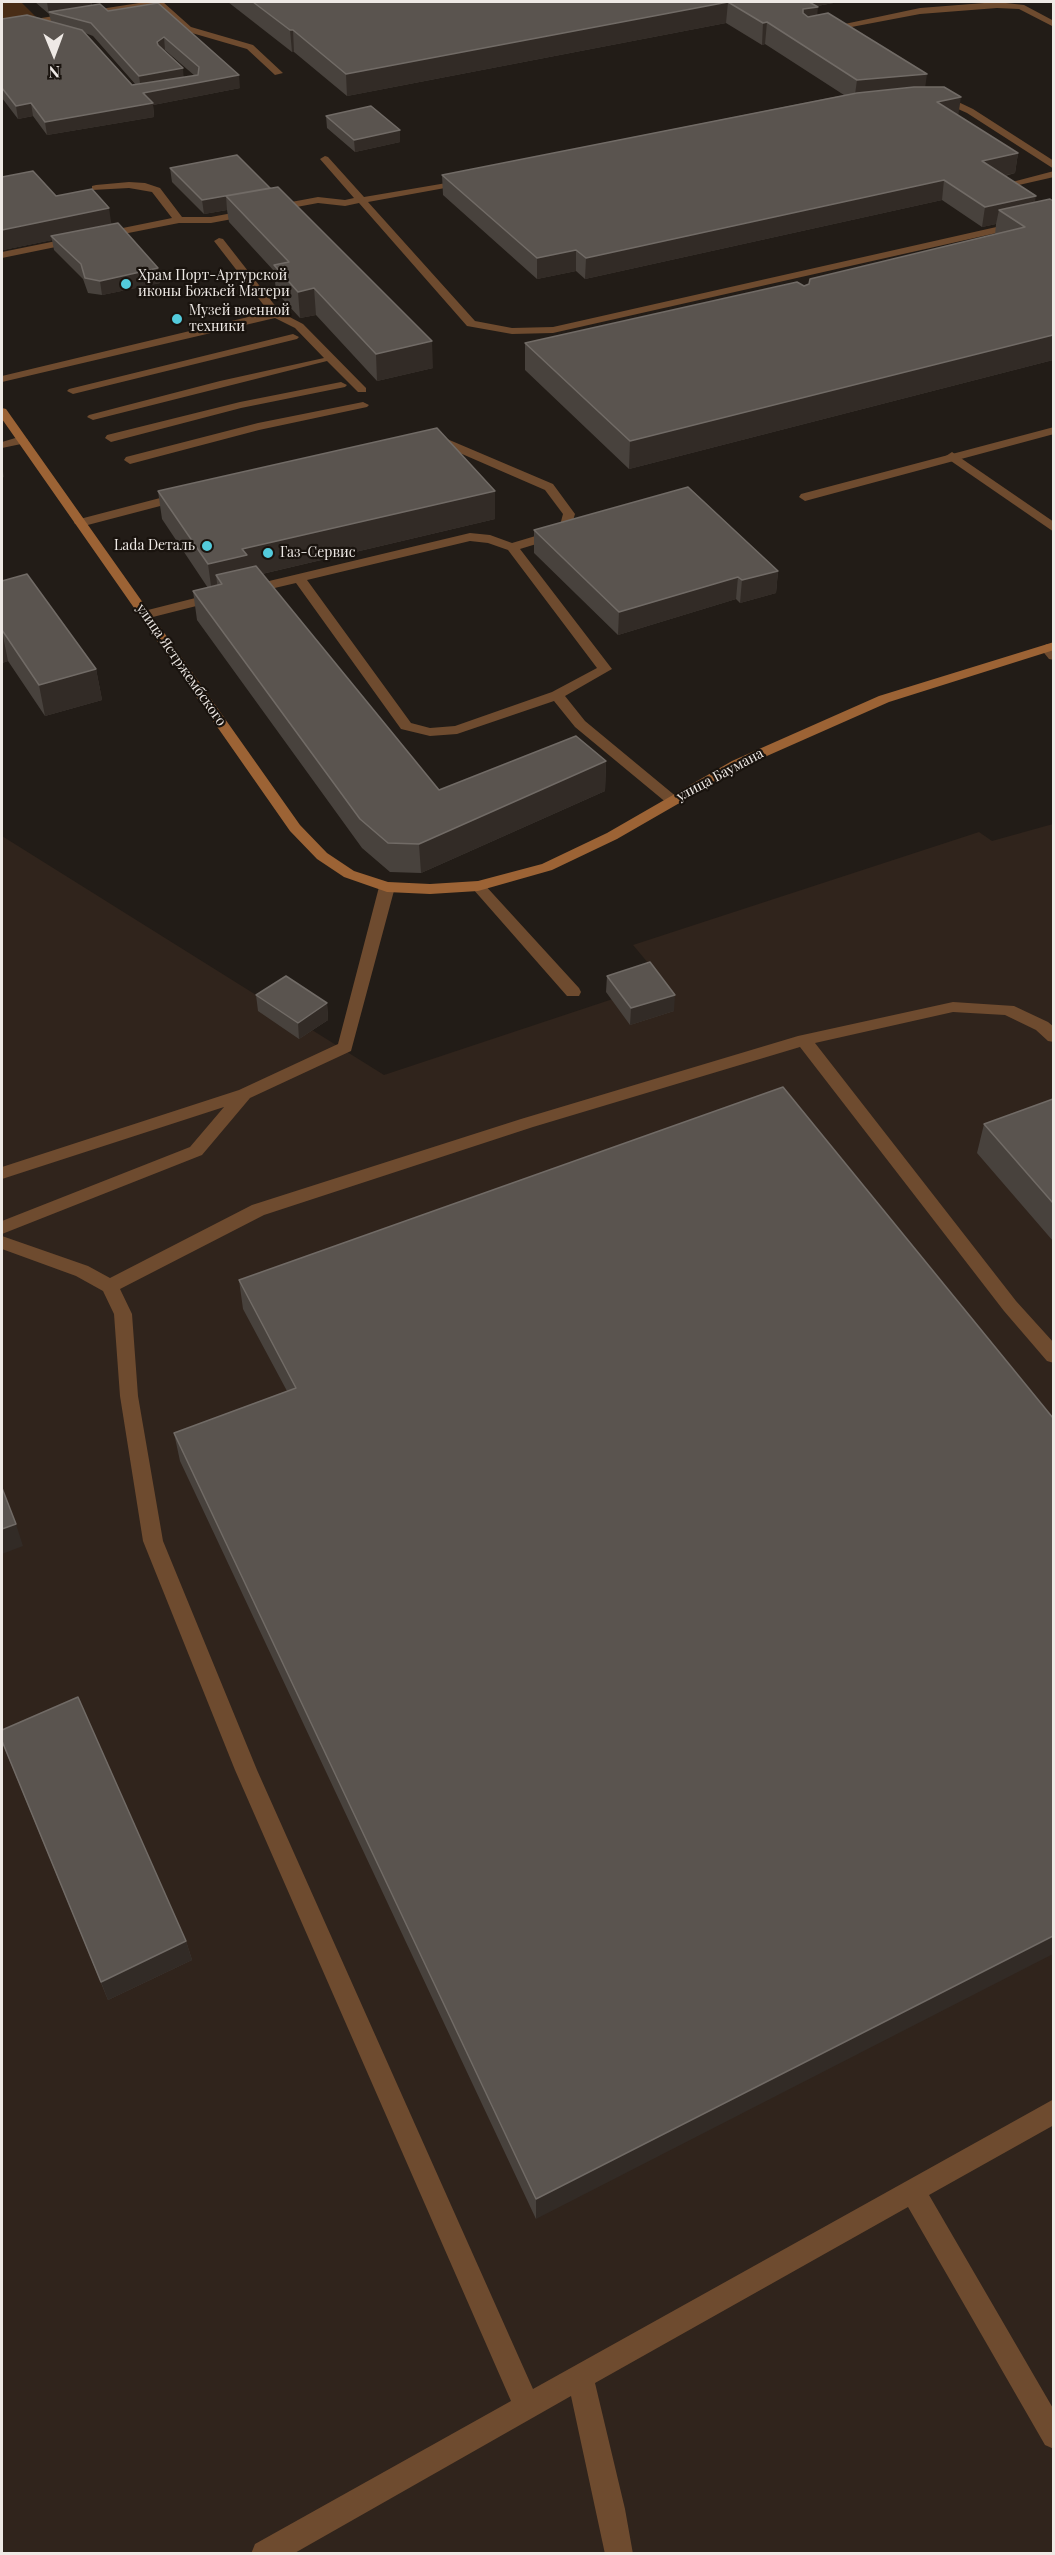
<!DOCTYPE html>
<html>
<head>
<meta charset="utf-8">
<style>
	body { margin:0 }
	#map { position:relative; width:1055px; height:2555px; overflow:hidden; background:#221c17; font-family:"Playfair Display",serif }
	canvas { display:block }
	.frame { position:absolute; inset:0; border:3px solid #eee9e5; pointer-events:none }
	.north { position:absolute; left:24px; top:24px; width:60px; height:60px; -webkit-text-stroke:4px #19130e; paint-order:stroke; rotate:179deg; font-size:16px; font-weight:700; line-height:24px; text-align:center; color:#eee9e5 }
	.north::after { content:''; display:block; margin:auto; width:21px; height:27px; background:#eee9e5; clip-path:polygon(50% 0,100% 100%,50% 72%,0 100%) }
</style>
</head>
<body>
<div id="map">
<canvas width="1055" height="2555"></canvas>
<div class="frame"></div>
<div class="north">N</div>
</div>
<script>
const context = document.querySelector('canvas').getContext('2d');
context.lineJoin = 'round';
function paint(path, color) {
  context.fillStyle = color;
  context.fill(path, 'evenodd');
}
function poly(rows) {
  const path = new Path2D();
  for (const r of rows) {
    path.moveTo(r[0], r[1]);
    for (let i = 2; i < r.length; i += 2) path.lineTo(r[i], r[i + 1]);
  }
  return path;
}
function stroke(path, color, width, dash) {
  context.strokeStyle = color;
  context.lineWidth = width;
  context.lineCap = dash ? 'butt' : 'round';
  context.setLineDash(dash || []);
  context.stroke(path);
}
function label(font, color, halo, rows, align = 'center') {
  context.font = font + ' "Playfair Display",serif';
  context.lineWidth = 4.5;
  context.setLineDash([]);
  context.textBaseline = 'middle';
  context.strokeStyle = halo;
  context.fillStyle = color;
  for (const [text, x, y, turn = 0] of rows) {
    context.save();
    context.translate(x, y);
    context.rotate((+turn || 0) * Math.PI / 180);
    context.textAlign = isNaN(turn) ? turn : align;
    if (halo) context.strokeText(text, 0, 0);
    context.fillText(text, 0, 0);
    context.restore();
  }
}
paint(poly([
	[1053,824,1053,2553,2,2553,2,836,384,1075,664,982,633,945,979,832,992,841]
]), '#30241c');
paint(poly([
	[2,2,21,2,39,20,2,26]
]), '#492d16');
paint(poly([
	[146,2,163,2,191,27,253,45,283,73,275,75,247,49,185,31,157,5,2,30,2,24,146,2],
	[997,2,1024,5,1054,21,1054,27,1019,9,997,8,920,14,825,32,821,29,920,8,997,2],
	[937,97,952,99,973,109,1054,161,1054,169,967,113,947,104,934,102,934,98,937,97],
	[325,156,328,157,364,197,470,179,472,181,467,184,368,202,475,321,512,328,553,327,1054,214,1054,220,553,333,512,334,467,326,359,203,345,206,318,203,211,223,179,223,103,238,98,235,103,232,172,218,152,192,129,188,92,190,92,186,96,185,129,182,145,183,160,188,182,217,211,217,318,197,345,200,354,198,320,159,325,156],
	[1054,171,1054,177,1010,187,1013,190,1012,192,1004,192,997,186,1054,171],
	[76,237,81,240,80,242,2,258,2,252,76,237],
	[219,238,223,239,280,312,303,324,366,388,366,392,358,392,327,361,93,420,87,417,89,415,220,381,324,358,295,328,275,318,2,382,2,376,269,312,214,241,219,238],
	[293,334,299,337,297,339,73,394,67,391,69,389,293,334],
	[341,382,347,385,345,387,241,408,111,442,105,438,107,435,240,402,341,382],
	[363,402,369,405,367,407,259,430,130,464,124,460,126,457,258,423,363,402],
	[1054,427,1054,434,805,501,799,497,801,494,1054,427],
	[22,436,28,440,26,443,2,448,2,442,22,436],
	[440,436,553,484,575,514,569,534,520,549,612,669,565,696,585,721,678,798,680,801,678,804,668,804,575,727,554,701,457,734,430,736,401,729,296,583,249,594,243,590,244,587,470,533,490,535,512,543,559,529,563,514,545,490,439,444,432,446,426,442,440,436],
	[470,541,488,543,508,550,597,668,552,692,455,726,430,728,411,723,307,580,470,541],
	[183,492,187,493,187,499,80,527,74,523,76,520,183,492],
	[219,592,225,596,224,599,145,619,138,615,140,612,219,592],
	[1047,644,1054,647,1054,660,1049,659,1040,648,1047,644],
	[478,881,483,883,579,988,581,992,579,996,567,996,473,889,470,886,478,881],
	[387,882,395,887,351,1051,250,1098,202,1155,2,1234,2,1221,190,1147,224,1107,2,1179,2,1167,239,1090,338,1044,379,887,387,882],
	[953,1002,1014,1006,1048,1022,1054,1027,1054,1042,1048,1041,1036,1030,1005,1015,953,1012,815,1043,1016,1301,1054,1343,1054,1363,1047,1361,1004,1311,800,1047,533,1127,264,1215,120,1289,132,1314,138,1396,163,1541,257,1770,533,2389,1054,2099,1054,2125,929,2195,1054,2410,1054,2449,1045,2445,908,2207,595,2383,625,2509,633,2554,605,2554,571,2396,293,2554,251,2554,255,2544,511,2401,235,1770,143,1541,120,1396,114,1314,103,1291,76,1276,2,1249,2,1236,88,1266,110,1278,252,1205,521,1119,798,1036,953,1002]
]), '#6e4b2f');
paint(poly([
	[952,452,1054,522,1054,532,948,459,946,456,952,452]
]), '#6e4b2f');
paint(poly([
	[2,408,6,409,300,825,327,853,354,871,388,882,430,884,478,881,542,864,607,833,732,761,879,696,1054,642,1054,650,889,702,742,767,617,839,552,870,478,891,430,894,387,892,344,877,317,859,290,831,2,419,2,408]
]), '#9c6335');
paint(poly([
	[35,2,91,2,92,5,108,11,158,3,240,88,153,105,154,117,47,135,33,116,18,119,2,98,2,19,51,21,49,14],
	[85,33,93,36,136,85,132,85],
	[165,50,195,76,184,77,164,51],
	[228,2,839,2,817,6,817,15,925,87,958,115,1018,153,1015,173,1005,176,1035,202,1053,360,629,469,525,370,525,343,804,286,995,235,996,224,982,227,942,200,585,279,576,271,537,279,443,195,442,175,844,95,765,44,762,45,726,23,347,96,294,52,292,52],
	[326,116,400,130,400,142,355,152,327,128],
	[237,155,433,368,377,381,316,315,300,318,276,292,274,271,229,222,227,210,204,214,172,182,170,168],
	[2,177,56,196,112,224,160,283,102,295,88,293,83,279,54,250,52,240,3,250,2,248],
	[158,491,495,491,495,519,262,574,439,790,606,761,605,791,421,873,390,872,362,848,197,620,193,591,208,588,162,519],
	[534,530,778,571,776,593,740,603,736,599,618,635,534,553],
	[2,581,96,669,102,700,45,716,8,661,2,663],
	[607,976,674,1011,630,1025,606,992],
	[256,995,327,1003,328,1020,299,1039,258,1011],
	[783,1087,536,2219,180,1461,174,1433,287,1391,243,1309,239,1280],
	[1053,1099,1053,1241,977,1153,984,1124],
	[2,1742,186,1941,192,1960,108,2000]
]), '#48423d');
paint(poly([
	[47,2,91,2,92,8,49,12,49,15],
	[728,2,726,23,347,96,346,74],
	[790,2,839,2,789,11],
	[818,7,816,28,803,13,803,9],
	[767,22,765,44,762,45,763,23],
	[290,30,293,30,294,52,292,52],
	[164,37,165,50,159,54,157,42],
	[183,68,184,82,141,90,139,76],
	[927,74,924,96,854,102,857,80],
	[239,75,240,88,153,105,154,117,47,135,45,122,143,93],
	[961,97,958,117,937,102],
	[31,103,33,116,18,119,16,106],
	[400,130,400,142,355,152,354,140],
	[1018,153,1015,173,979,181,982,161],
	[944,180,942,200,585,279,586,258],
	[270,189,226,196,227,210,204,214,202,200],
	[1036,196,1032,216,999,210,996,224,982,227,985,207],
	[109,208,112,228,51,236,52,240,3,250,2,243,2,230],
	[576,250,576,271,537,279,537,258],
	[158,268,160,283,102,295,100,281],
	[314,288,316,315,300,318,298,292],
	[1053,335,1053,360,629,469,630,441],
	[432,341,433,368,377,381,376,354],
	[2,465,4,477,2,478],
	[495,491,495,519,249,577,222,584,216,575,218,591,212,593,208,564,242,549],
	[778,571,776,593,740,603,742,580],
	[738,577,736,599,618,635,619,612],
	[2,631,8,661,2,663],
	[96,669,102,700,45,716,39,685],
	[606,761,605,791,421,873,419,844],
	[675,995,674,1011,630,1025,631,1008],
	[327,1003,328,1020,299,1039,298,1023],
	[16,1524,23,1546,2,1554,2,1529],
	[1053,1936,1053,1954,536,2219,536,2199],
	[186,1941,192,1960,108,2000,101,1982]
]), '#322b26');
const building = poly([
	[253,2,809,2,818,7,803,9,803,13,808,17,828,13,927,74,857,80,767,22,763,23,728,2,346,74,293,30,290,30,253,2],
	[158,3,239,75,143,93,153,103,45,122,31,103,16,106,2,88,2,19,27,15,82,30,132,85,198,75,199,67,164,37,157,42,158,45,183,68,139,76,91,23,49,12,100,4,108,11,158,3],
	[914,87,944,87,961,97,937,102,1018,153,982,161,1036,196,985,207,944,180,586,258,576,250,537,258,442,175,857,93,914,87],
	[371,106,400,130,354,140,326,116,371,106],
	[237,155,270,188,202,200,170,168,237,155],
	[33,171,56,196,92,189,109,208,2,230,2,177,33,171],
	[278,187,432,341,376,354,314,288,298,292,274,265,289,262,226,196,278,187],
	[1050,199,1053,201,1053,335,630,441,525,343,797,282,804,286,809,284,810,279,1025,227,999,210,1050,199],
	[118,223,158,268,100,281,85,278,81,264,51,236,118,223],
	[437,428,495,491,242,549,247,555,208,564,158,491,437,428],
	[688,487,778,571,742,580,738,577,619,612,534,530,688,487],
	[256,566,439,790,576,736,606,761,419,844,388,843,360,819,193,591,222,584,216,575,256,566],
	[27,574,96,669,39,685,2,630,2,581,27,574],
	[650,962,675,995,631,1008,607,976,650,962],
	[286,976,327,1003,298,1023,256,995,286,976],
	[783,1087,1053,1418,1053,1936,536,2199,174,1433,296,1388,239,1280,783,1087],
	[1053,1099,1053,1203,984,1124,1053,1099],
	[2,1488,16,1524,2,1529,2,1488],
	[78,1697,186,1941,101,1982,2,1741,2,1730,78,1697]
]);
paint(building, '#5a544f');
stroke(building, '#716b66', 1.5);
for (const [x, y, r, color] of [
	[126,284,6,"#53cbdc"],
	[177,319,6,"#53cbdc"],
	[207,546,6,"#53cbdc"],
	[268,553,6,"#53cbdc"]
]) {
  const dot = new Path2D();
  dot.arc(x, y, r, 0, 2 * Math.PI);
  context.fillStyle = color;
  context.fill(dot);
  stroke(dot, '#19130e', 2);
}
label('14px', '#eee9e5', '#19130e', [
	["Храм Порт-Артурской",138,276],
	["иконы Божьей Матери",138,292],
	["Музей военной",189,311],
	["техники",189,327],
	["Lada Dеталь",195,546,"right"],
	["Газ-Сервис",280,553]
], 'left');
label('14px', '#eee9e5', '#19130e', [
	["улица Ястржембского",181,665,55],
	["улица Баумана",720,775,-28]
]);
</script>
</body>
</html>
